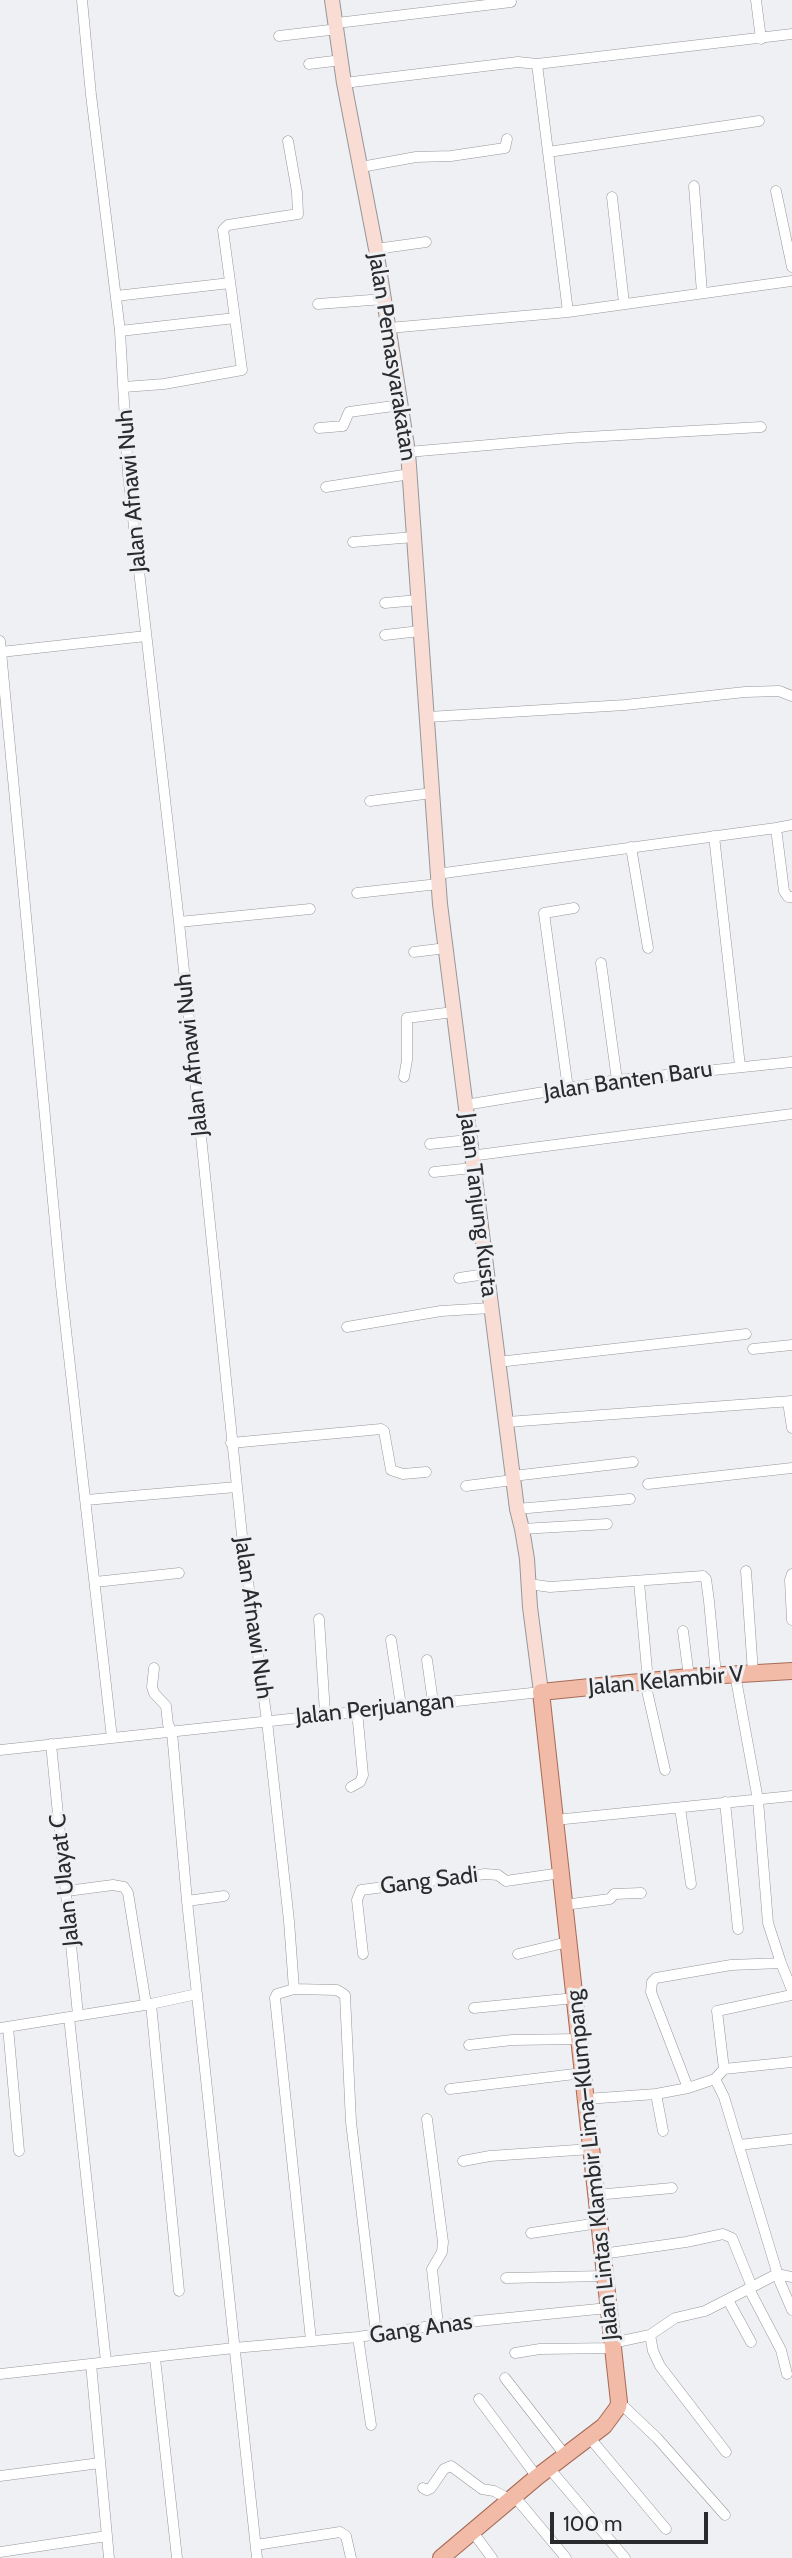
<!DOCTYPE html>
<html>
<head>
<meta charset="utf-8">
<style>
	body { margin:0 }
	#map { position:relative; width:792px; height:2558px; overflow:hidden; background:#eff0f3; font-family:Cabin,sans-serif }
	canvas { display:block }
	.scale { position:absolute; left:550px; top:2512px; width:158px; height:32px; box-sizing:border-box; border:4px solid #2a2b2c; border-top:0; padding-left:9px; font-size:21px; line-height:24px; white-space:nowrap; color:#2a2b2c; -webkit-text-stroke:5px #eff0f3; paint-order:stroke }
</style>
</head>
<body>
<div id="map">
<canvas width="792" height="2558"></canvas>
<div class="scale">100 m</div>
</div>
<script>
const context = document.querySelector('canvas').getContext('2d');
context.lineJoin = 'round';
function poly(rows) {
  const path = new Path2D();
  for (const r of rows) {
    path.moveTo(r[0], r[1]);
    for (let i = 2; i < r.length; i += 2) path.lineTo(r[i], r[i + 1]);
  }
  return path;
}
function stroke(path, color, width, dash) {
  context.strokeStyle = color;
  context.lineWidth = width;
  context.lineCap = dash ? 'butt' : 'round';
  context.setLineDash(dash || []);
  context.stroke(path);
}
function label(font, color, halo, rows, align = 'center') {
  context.font = font + ' Cabin,sans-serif';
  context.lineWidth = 6;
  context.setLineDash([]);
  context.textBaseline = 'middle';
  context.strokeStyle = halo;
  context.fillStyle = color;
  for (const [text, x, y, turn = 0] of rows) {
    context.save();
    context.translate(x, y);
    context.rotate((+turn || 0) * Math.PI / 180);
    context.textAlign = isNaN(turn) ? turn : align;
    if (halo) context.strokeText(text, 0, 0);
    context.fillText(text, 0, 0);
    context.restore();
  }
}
const street = poly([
	[82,0,91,95,120,331,128,474,179,922,243,1545,267,1721,289,1921,294,1989],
	[756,0,761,39],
	[337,23,511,2],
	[279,36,338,29],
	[309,64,342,60],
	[537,64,548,152],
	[344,83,518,62,537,64,792,34],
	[361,167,416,157,451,156,505,148,507,139],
	[694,186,702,293],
	[776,191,792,267],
	[612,197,624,303],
	[376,249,426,242],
	[116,296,230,283],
	[318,304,384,299],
	[568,312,548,152,759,121],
	[389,328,568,312,792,281],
	[120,331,235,318],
	[124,387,164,384,242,370,223,230,228,225,298,214,297,192,288,141],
	[319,428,343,426,349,412,401,405],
	[408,452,569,438,761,427],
	[326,487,410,474],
	[353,542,414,537],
	[385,603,418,600],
	[385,635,420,631],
	[0,641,61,1286,112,1738],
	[1,652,146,636],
	[428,717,625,705,745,692,779,691,792,696],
	[370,801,432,793],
	[776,828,792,825],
	[714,836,740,1066],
	[631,847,648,948],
	[437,874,776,828,784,891,788,897,792,897],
	[357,893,438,884],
	[179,922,310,909],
	[414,952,446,948],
	[601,963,617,1080],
	[404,1077,407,1060,407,1018,453,1012],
	[568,1089,544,913,574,908],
	[465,1105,617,1080,792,1062],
	[430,1144,468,1140],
	[470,1156,792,1114],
	[434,1172,472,1168],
	[459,1278,486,1274],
	[347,1327,441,1311,491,1308],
	[753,1349,792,1345],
	[498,1362,746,1334],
	[788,1402,792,1428],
	[507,1422,792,1401],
	[231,1443,381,1429,384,1431,391,1470,403,1474,426,1472],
	[513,1476,633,1462],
	[648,1484,792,1468],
	[466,1486,513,1480],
	[86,1500,236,1487],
	[517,1509,630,1499],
	[522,1529,607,1524],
	[746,1571,753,1673],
	[792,1574,790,1580,792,1620],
	[95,1582,179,1573],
	[639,1582,648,1681],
	[529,1584,550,1587,703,1576,706,1579,709,1601,716,1675],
	[319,1619,325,1713],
	[683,1631,689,1677],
	[391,1640,401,1706],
	[427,1660,433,1702],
	[154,1668,152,1687,154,1693,166,1706,168,1724,172,1732,187,1901,257,2558],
	[735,1674,758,1800,768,1923,781,1963,792,1990],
	[645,1682,665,1770],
	[51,1744,78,2015],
	[0,1750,541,1692],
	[351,1787,360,1782,363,1775,357,1711],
	[725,1802,738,1929],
	[680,1808,691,1884],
	[555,1820,792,1796],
	[67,1891,113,1885,124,1887,128,1893,146,2004],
	[187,1901,224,1896],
	[564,1905,610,1899,614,1894,641,1893],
	[363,1954,357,1900,361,1890,485,1874,498,1875,506,1881,561,1873],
	[518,1954,568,1942],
	[151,2004,179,2291],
	[474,2008,575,1998],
	[69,2017,106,2362],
	[8,2027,19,2151],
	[0,2028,151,2004,197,1994],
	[469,2045,512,2040,579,2039],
	[724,2069,717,2011,792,1995],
	[715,2079,724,2097,780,2282,792,2310],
	[688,2088,715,2079,724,2069,792,2062],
	[450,2089,583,2073],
	[656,2094,663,2131],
	[586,2099,656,2094,688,2088,651,1992,652,1982,656,1978,731,1965,781,1963],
	[427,2119,443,2242,442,2252,432,2269,438,2325],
	[739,2145,792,2139],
	[463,2161,490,2156,591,2149],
	[596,2195,672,2188],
	[531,2233,599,2223],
	[602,2254,686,2242,723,2234,732,2238,752,2287,705,2311,675,2318,650,2335,612,2343],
	[506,2278,605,2276],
	[752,2287,777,2274,792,2277],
	[749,2289,781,2350,787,2374],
	[728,2300,751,2342],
	[650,2335,653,2351,660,2366,726,2452],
	[358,2337,371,2425],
	[311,2340,275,1998,277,1994,294,1989,337,1990,345,1995,351,2122,376,2333],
	[515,2353,540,2349,613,2348],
	[155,2358,177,2558],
	[91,2364,109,2558],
	[0,2374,234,2348,358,2337,438,2325,608,2308],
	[505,2378,565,2455],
	[479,2399,537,2477],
	[619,2402,657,2438,725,2515],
	[589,2437,666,2529],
	[549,2468,625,2558],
	[0,2476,100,2463],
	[423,2488,427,2490,431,2488,444,2469,451,2466,482,2489,494,2491,511,2500],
	[515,2497,566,2558],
	[472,2531,492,2558],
	[256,2545,340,2532,346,2536,351,2558],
	[0,2552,107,2536]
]);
const secondary = poly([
	[332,0,344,83,376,249,408,452,440,904,517,1509,522,1529,527,1559,530,1607,541,1692]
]);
const primary = poly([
	[441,2558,537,2477,604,2426,618,2407,619,2402,541,1692,689,1677,792,1671]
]);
stroke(street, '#95979a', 11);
stroke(secondary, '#95979a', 16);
stroke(primary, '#a76b57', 18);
stroke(street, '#fff', 10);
stroke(secondary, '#f9ddd4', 14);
stroke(primary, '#f2bba8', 16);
label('23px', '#2a2b2c', '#eff0f3', [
	["Jalan Pemasyarakatan",392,357,81],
	["Jalan Afnawi Nuh",132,491,-95],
	["Jalan Afnawi Nuh",192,1055,-96],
	["Jalan Banten Baru",628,1081,-8],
	["Jalan Tanjung Kusta",478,1205,83],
	["Jalan Afnawi Nuh",253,1618,82],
	["Jalan Kelambir V",666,1681,-5],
	["Jalan Perjuangan",375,1709,-6],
	["Jalan Ulayat C",65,1880,-96],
	["Gang Sadi",429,1881,-7],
	["Jalan Lintas Klambir Lima–Klumpang",593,2165,-96],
	["Gang Anas",421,2329,-8]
]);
</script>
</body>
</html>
